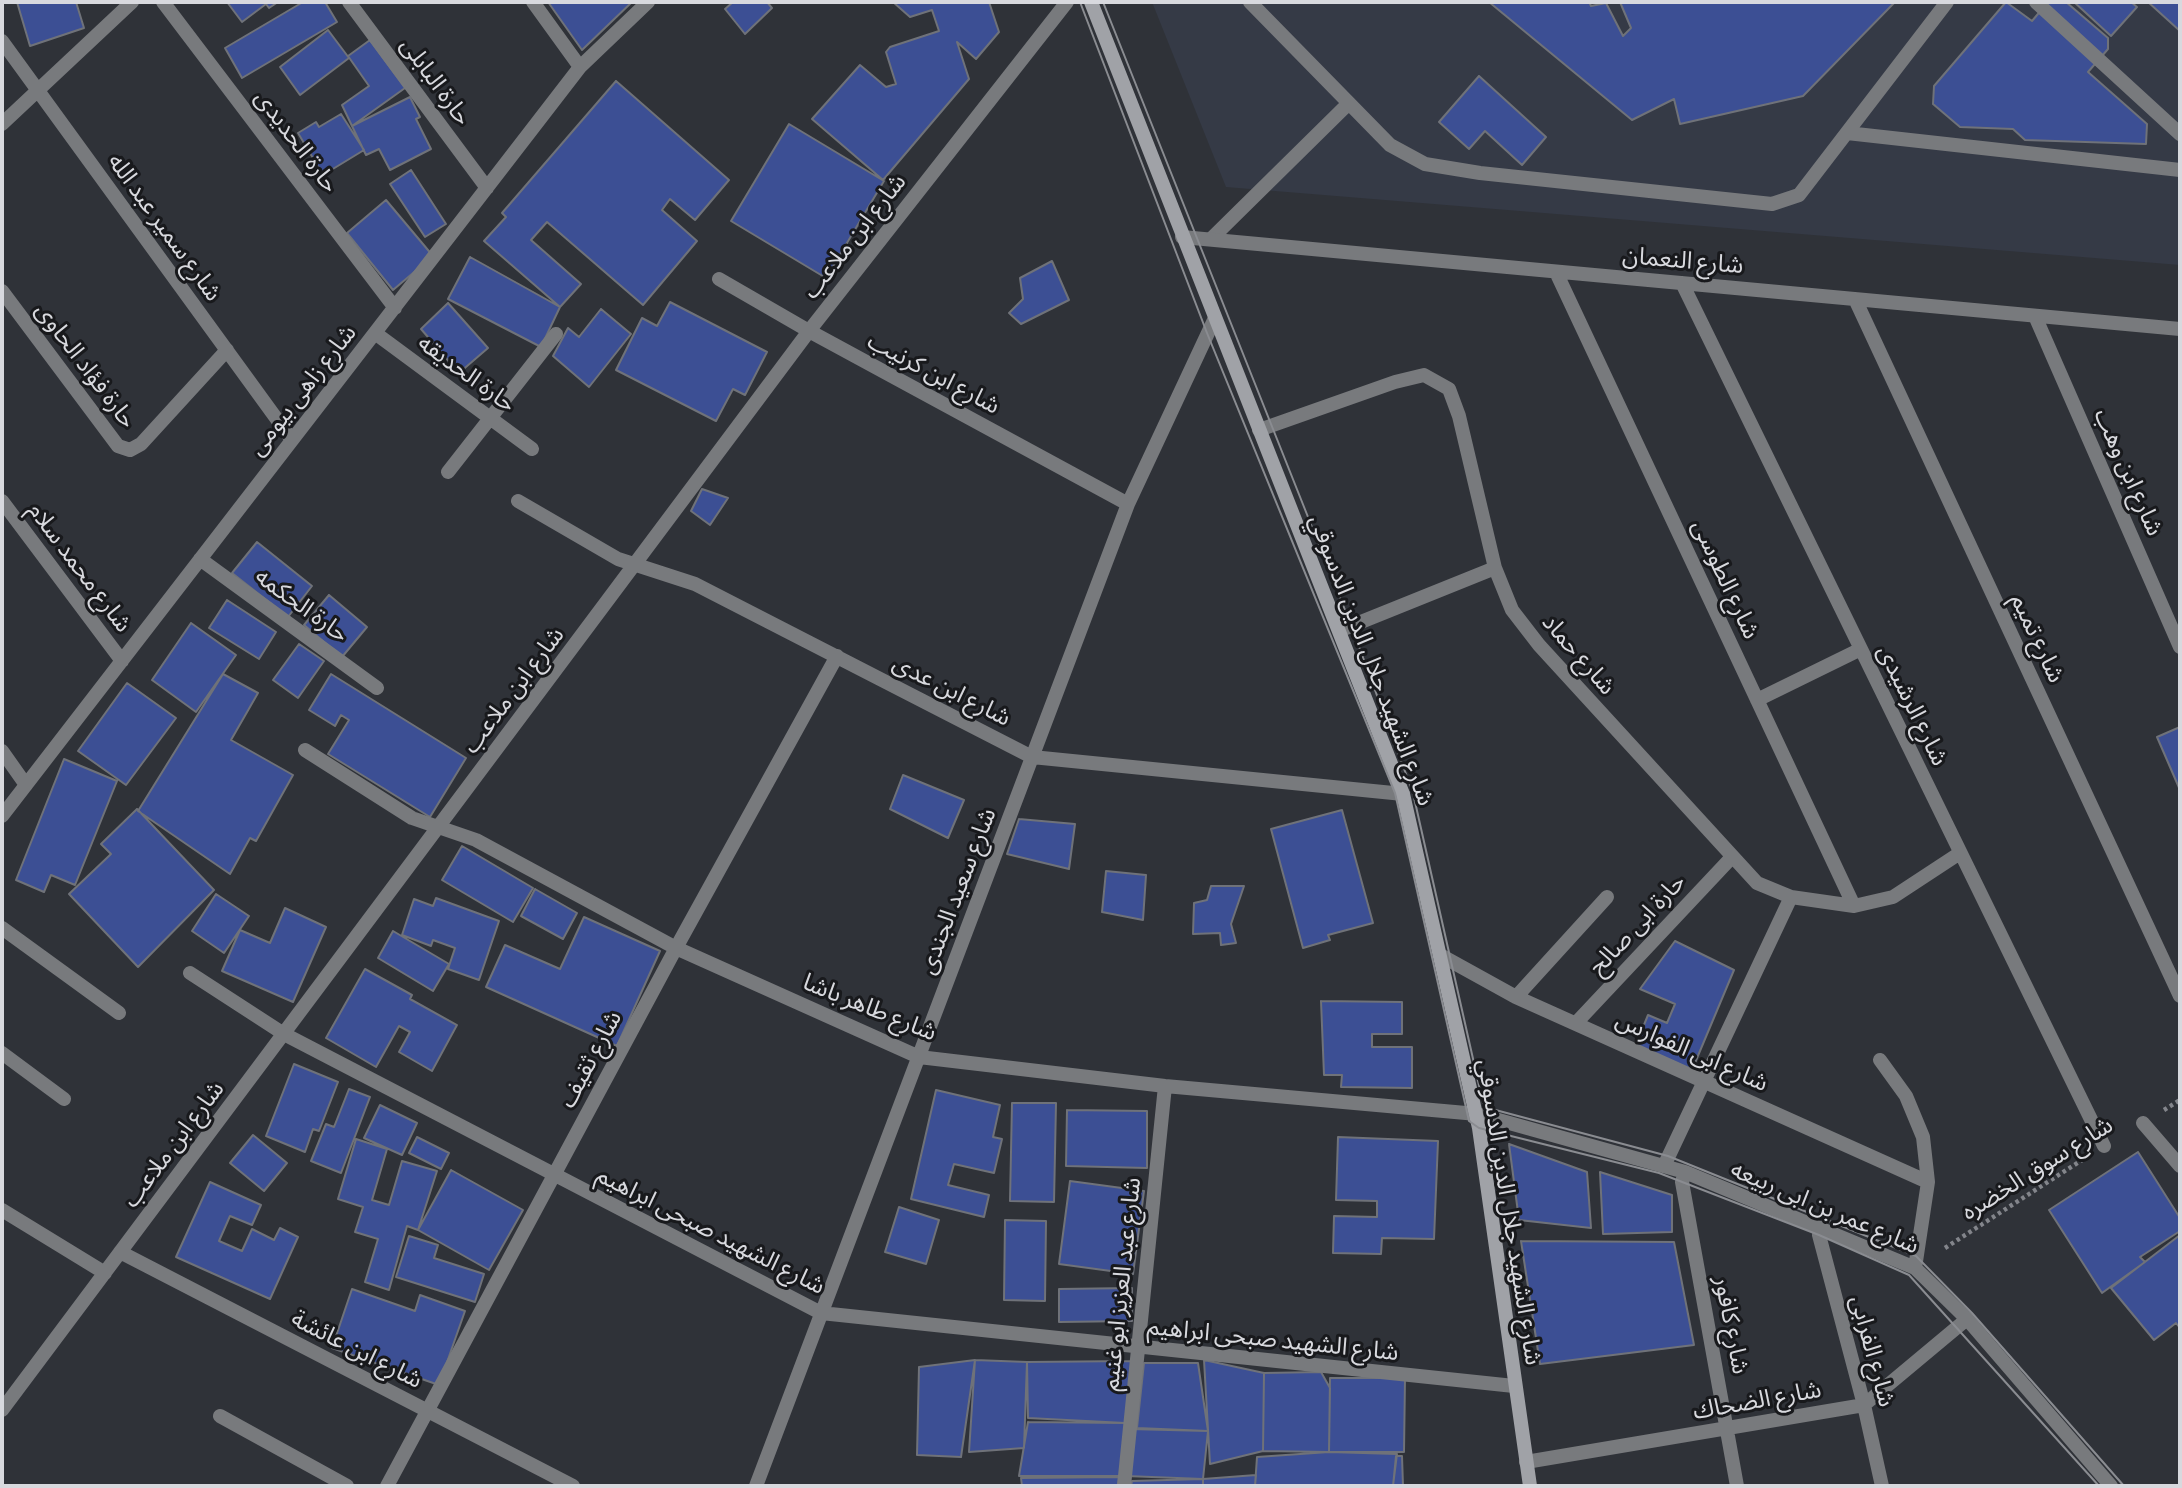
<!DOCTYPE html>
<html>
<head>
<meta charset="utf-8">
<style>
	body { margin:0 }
	#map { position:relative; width:2182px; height:1488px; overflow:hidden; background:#2f3238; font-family:Commissioner,sans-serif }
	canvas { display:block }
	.frame { position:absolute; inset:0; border:4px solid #d8d9de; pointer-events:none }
</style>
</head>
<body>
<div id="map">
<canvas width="2182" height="1488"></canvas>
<div class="frame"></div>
</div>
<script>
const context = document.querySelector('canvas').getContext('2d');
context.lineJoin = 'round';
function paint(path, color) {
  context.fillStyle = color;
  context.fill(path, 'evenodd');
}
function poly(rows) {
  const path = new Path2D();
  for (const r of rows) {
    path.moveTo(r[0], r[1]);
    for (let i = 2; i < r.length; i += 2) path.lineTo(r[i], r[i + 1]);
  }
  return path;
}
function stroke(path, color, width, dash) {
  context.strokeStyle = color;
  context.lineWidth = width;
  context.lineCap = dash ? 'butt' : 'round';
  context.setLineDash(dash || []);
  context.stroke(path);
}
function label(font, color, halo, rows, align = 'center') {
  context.font = font + ' Commissioner,"Noto Sans Arabic",sans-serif';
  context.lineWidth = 6;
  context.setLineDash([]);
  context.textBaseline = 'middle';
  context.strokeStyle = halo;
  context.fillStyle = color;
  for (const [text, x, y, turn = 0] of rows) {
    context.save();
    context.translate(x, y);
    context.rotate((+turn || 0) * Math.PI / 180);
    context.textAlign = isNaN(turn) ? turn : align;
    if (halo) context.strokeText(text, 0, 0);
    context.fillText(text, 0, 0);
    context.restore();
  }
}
paint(poly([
	[1152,2,2180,2,2180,265,1226,187]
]), '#353a46');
const building = poly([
	[17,2,76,2,84,28,30,46,17,2],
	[227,2,278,2,269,8,266,4,242,22,227,2],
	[303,2,325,2,337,22,242,78,225,48,303,2],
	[548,2,632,2,582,50,548,2],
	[733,2,767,2,772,8,745,34,725,9,733,2],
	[893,2,989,2,999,32,976,59,957,42,969,79,883,180,812,119,860,65,886,87,896,84,886,52,890,47,939,31,932,10,910,17,893,2],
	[1489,2,1589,2,1591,6,1606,3,1623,36,1631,28,1620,2,1895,2,1803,96,1680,124,1674,99,1632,120,1489,2],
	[2006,2,2032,21,2048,2,2066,2,2108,38,2108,49,2088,72,2147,124,2146,144,2025,140,2013,129,1960,127,1933,104,1934,86,2006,2],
	[2074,2,2131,2,2137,7,2111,36,2074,2],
	[2148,2,2180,2,2180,31,2148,2],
	[328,30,349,58,300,95,280,67,328,30],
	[370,40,405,88,352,126,342,105,369,86,348,56,370,40],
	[1479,76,1546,137,1522,165,1485,131,1469,149,1439,122,1479,76],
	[616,81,729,180,695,220,670,199,662,210,697,241,643,305,547,222,531,240,581,284,560,307,484,241,506,217,502,213,616,81],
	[410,97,420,117,416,119,431,149,390,170,379,149,366,155,352,126,410,97],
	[341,114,364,150,323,175,298,133,316,122,319,127,341,114],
	[789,124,884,181,826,278,731,221,789,124],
	[411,170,446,224,425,237,390,184,411,170],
	[386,200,433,256,393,290,347,233,386,200],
	[470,257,560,307,541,347,448,299,470,257],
	[1052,261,1069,300,1021,324,1009,313,1023,299,1020,278,1052,261],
	[670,302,767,352,745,395,733,389,716,421,616,370,642,318,657,326,670,302],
	[448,303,488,348,459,373,421,329,448,303],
	[601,309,631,334,589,387,553,356,568,328,579,337,601,309],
	[702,489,728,498,710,525,691,511,702,489],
	[257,542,312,586,288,617,232,573,257,542],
	[329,595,367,627,342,657,304,625,329,595],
	[227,600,276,632,259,659,209,628,227,600],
	[191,623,236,655,196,712,152,680,191,623],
	[299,644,324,661,298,698,273,680,299,644],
	[223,674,258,693,231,740,293,775,256,841,250,838,230,874,138,811,223,674],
	[331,674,466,758,430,817,328,754,349,720,341,715,335,726,309,710,331,674],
	[127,683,176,718,126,785,78,751,127,683],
	[2180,727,2180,790,2157,737,2180,727],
	[64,759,117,781,75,885,51,875,44,892,16,880,64,759],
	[903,775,964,800,948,838,890,809,903,775],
	[137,809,214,890,138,967,69,894,111,854,101,844,137,809],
	[1342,810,1373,923,1328,935,1330,940,1303,948,1271,829,1342,810],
	[1019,819,1075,824,1069,869,1007,854,1019,819],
	[462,846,533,888,513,922,442,880,462,846],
	[1106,871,1146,875,1143,920,1102,912,1106,871],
	[1211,886,1244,886,1231,924,1236,943,1221,945,1220,933,1193,934,1194,903,1207,900,1211,886],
	[535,889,577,913,563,939,521,916,535,889],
	[216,894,249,916,224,953,192,931,216,894],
	[436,898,499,921,479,980,448,969,455,948,433,940,431,946,402,935,414,899,433,906,436,898],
	[285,908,326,927,293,1002,222,971,240,930,270,943,285,908],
	[584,917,660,951,617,1046,486,987,505,945,560,969,584,917],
	[393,931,449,964,433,991,378,958,393,931],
	[1675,941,1734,970,1692,1070,1635,1047,1648,1015,1667,1023,1675,1004,1640,989,1675,941],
	[365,969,412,995,410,999,457,1025,432,1071,399,1052,410,1032,399,1026,376,1067,326,1038,365,969],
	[1321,1001,1402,1002,1402,1034,1372,1034,1372,1047,1412,1047,1412,1088,1341,1087,1342,1075,1324,1075,1321,1001],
	[294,1064,338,1082,319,1131,313,1129,305,1152,266,1136,294,1064],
	[349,1089,370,1097,341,1173,311,1161,326,1124,334,1127,349,1089],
	[936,1090,1000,1105,993,1137,1002,1139,994,1173,954,1164,948,1185,989,1195,984,1217,911,1199,936,1090],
	[1012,1103,1056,1103,1054,1202,1010,1201,1012,1103],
	[380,1105,417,1123,402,1155,364,1138,380,1105],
	[1067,1110,1147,1111,1147,1168,1066,1166,1067,1110],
	[253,1135,287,1163,264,1191,230,1163,253,1135],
	[417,1137,449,1153,441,1169,409,1153,417,1137],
	[1338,1137,1438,1141,1434,1239,1382,1238,1381,1254,1333,1253,1334,1216,1377,1217,1377,1201,1336,1200,1338,1137],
	[356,1139,387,1149,372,1200,389,1205,402,1161,437,1171,418,1230,407,1226,389,1290,365,1282,378,1239,355,1232,363,1207,338,1199,356,1139],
	[1509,1144,1587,1172,1591,1228,1519,1220,1509,1144],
	[2138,1152,2180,1218,2180,1231,2140,1257,2145,1262,2102,1293,2049,1210,2138,1152],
	[451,1170,523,1210,489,1270,418,1230,451,1170],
	[1600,1172,1672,1195,1672,1232,1603,1234,1600,1172],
	[1070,1181,1144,1191,1133,1274,1059,1264,1070,1181],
	[210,1182,261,1205,252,1225,230,1216,219,1241,242,1251,252,1229,274,1240,280,1228,298,1237,270,1299,176,1257,210,1182],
	[899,1207,939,1220,926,1264,885,1252,899,1207],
	[1005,1220,1046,1221,1045,1301,1004,1300,1005,1220],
	[2180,1235,2180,1328,2176,1323,2154,1340,2111,1288,2180,1235],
	[409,1236,438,1245,434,1258,484,1274,475,1302,396,1277,409,1236],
	[1521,1241,1674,1242,1694,1345,1540,1364,1521,1241],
	[1132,1288,1132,1321,1059,1322,1059,1289,1132,1288],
	[352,1289,415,1311,420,1295,465,1311,439,1385,332,1348,352,1289],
	[975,1360,1027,1362,1024,1448,969,1452,975,1360],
	[975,1360,961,1457,917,1455,919,1367,975,1360],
	[1204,1360,1264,1373,1263,1451,1210,1464,1204,1360],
	[1132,1361,1125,1423,1028,1418,1027,1362,1132,1361],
	[1144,1363,1198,1363,1208,1431,1137,1428,1144,1363],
	[1321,1372,1330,1388,1329,1452,1263,1451,1264,1373,1321,1372],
	[1330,1378,1405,1378,1404,1452,1329,1452,1330,1378],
	[1028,1422,1125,1423,1125,1476,1019,1476,1028,1422],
	[1129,1429,1208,1431,1203,1479,1126,1476,1129,1429],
	[1329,1452,1397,1454,1393,1486,1255,1486,1257,1457,1329,1452],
	[1396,1456,1402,1456,1403,1486,1393,1486,1396,1456],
	[1256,1475,1255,1486,1203,1486,1203,1479,1256,1475],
	[1119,1477,1118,1486,1022,1486,1021,1478,1119,1477],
	[1203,1479,1203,1486,1131,1486,1132,1481,1203,1479]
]);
paint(building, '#3c4f94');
stroke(building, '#6f7279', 2);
stroke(poly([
	[2164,1110,2180,1100],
	[1945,1248,2082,1160]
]), '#83858b', 4.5, [3.5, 3.5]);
stroke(poly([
	[1250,2,1390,145,1425,164,1480,173,1772,204,1799,195,1947,2],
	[2036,2,2180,134],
	[1847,133,2180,170],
	[1211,239,1349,103]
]), '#787a7d', 14);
stroke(poly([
	[163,2,395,308],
	[349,2,487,188],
	[533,2,580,67],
	[2,41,292,440],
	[2,124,132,2],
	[1182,237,2180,329],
	[1556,272,1854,906],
	[719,279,809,331,1128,504],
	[1682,283,2104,1146],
	[2,291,118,446,130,450,141,444,227,350],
	[1855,299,2180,996],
	[2035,316,2180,647],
	[375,333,532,449],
	[1259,430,1395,382,1424,375,1449,389,1459,416,1495,568,1512,610,1539,645,1757,883,1791,897,1854,906,1893,897,1960,853],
	[448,472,556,334],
	[2,501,122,661],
	[518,501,618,559,695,584,1032,757,1403,794],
	[200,559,377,688],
	[1341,630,1495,568],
	[1757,700,1861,649],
	[305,750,412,818,476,840,676,948,919,1057,1165,1086,1477,1114,1685,1172,1915,1268,1967,1319,2111,1486],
	[2,751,26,785],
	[2,816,580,67,648,2],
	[2,928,119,1013],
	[1440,955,1516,997,1928,1182],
	[190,973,284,1034,821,1313,1514,1386],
	[1516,997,1607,897],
	[1576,1023,1732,857],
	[2,1053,64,1099],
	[1880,1060,1906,1096,1923,1137,1928,1182,1915,1268],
	[2143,1123,2180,1166],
	[1664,1166,1791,897],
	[1685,1172,1682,1182,1737,1486],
	[2,1210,105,1273],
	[1822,1228,1819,1235,1864,1405,1882,1486],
	[120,1252,573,1486],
	[2,1410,809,331,1067,2],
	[220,1416,347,1486],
	[1526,1462,1864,1405,1967,1319],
	[387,1486,676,948,837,656],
	[756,1486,1128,504,1215,318],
	[1124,1486,1165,1086]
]), '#787a7d', 14);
stroke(poly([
	[1091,2,1403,794,1479,1128,1530,1486]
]), '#a0a2a7', 14);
stroke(poly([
	[1080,2,1207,333,1395,793,1469,1121,1479,1128,1659,1173,1819,1235,1909,1275,2099,1486],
	[1103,2,1351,625,1413,793,1483,1103,1488,1108,1668,1156,1916,1256,1972,1313,2124,1486]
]), '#8a8c91', 2);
label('24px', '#d8d9de', '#18191c', [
	["حارة البابلى",436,81,54],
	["حارة الحديدى",297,141,53],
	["شارع سمير عبد الله",165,227,54],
	["شارع ابن ملاعب",854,236,-52],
	["شارع النعمان",1683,260,5],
	["حارة فؤاد الحاوى",86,365,53],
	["حارة الحديقه",467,373,36],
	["شارع ابن كرنيب",934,373,28],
	["شارع زاهى بيومى",302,390,-52],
	["شارع ابن وهب",2129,472,66],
	["شارع محمد سلام",80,567,53],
	["شارع الطوسى",1726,579,65],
	["حارة الحكمه",302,605,36],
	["شارع تميم",2038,638,65],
	["شارع حماد",1579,654,49],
	["شارع الشهيد جلال الدين الدسوقي",1372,660,69],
	["شارع ابن ملاعب",513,690,-53],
	["شارع ابن عدى",952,690,27],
	["شارع الرشيدى",1913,705,64],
	["شارع سعيد الجندى",957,891,-69],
	["حارة ابى صالح",1637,924,-47],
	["شارع طاهر باشا",870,1007,22],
	["شارع ابى الفوارس",1692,1051,24],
	["شارع ثقيف",590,1059,-62],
	["شارع ابن ملاعب",173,1144,-53],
	["شارع سوق الخضره",2037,1168,-32],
	["شارع عمر بن ابى ربيعه",1825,1207,23],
	["شارع الشهيد جلال الدين الدسوقي",1510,1212,81],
	["شارع الشهيد صبحى ابراهيم",711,1230,27],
	["شارع عبد العزيز ابو غنيم",1121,1284,-84],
	["شارع كافور",1732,1325,79],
	["شارع الشهيد صبحى ابراهيم",1273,1339,6],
	["شارع ابن عائشة",357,1349,27],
	["شارع الفرابى",1873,1351,75],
	["شارع الضحاك",1757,1400,-10]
]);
</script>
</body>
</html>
